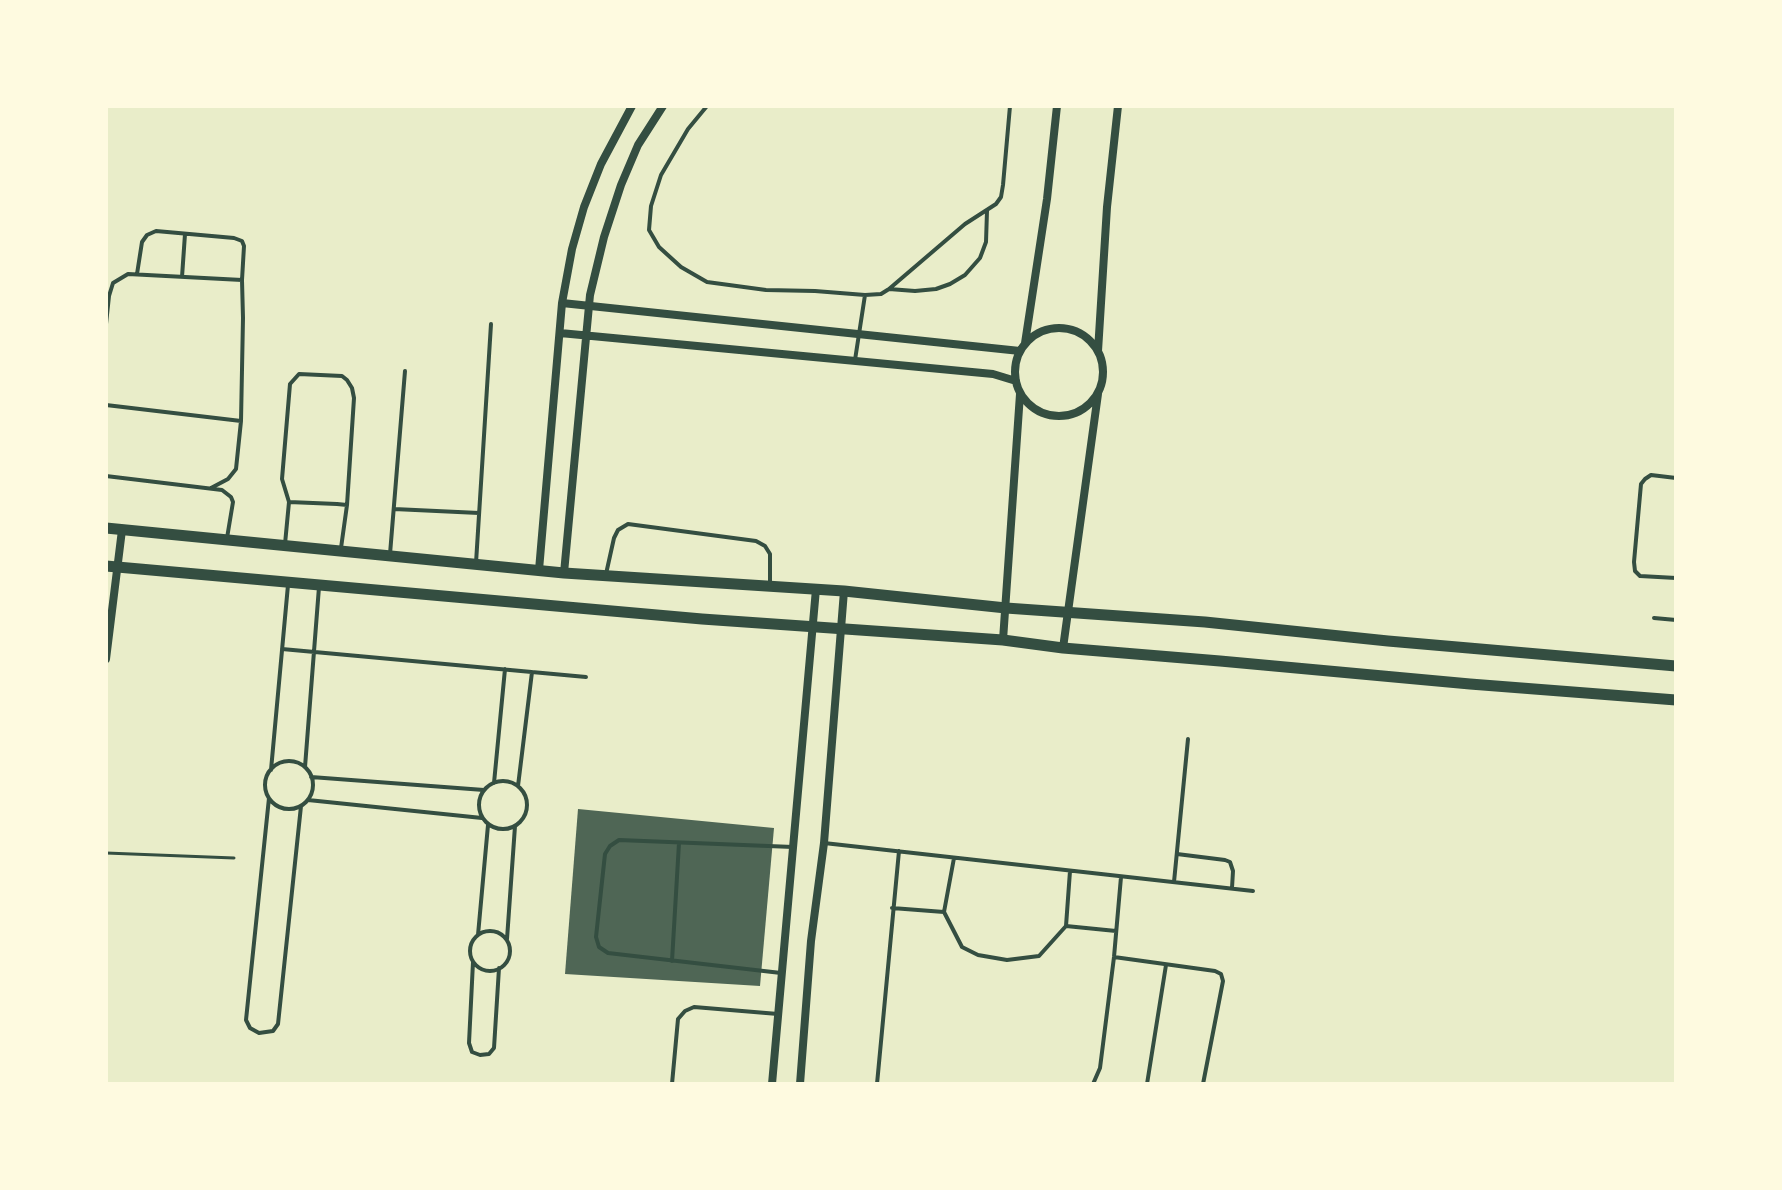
<!DOCTYPE html>
<html>
<head>
<meta charset="utf-8">
<style>
	body { margin:0 }
	#map { position:relative; width:1782px; height:1190px; overflow:hidden; background:#e9edc9; font-family:Quicksand,sans-serif }
	canvas { display:block }
	.frame { position:absolute; inset:0; border:108px solid #fefae0; pointer-events:none }
</style>
</head>
<body>
<div id="map">
<canvas width="1782" height="1190"></canvas>
<div class="frame"></div>
</div>
<script>
const context = document.querySelector('canvas').getContext('2d');
context.lineJoin = 'round';
function paint(path, color) {
  context.fillStyle = color;
  context.fill(path, 'evenodd');
}
function poly(rows) {
  const path = new Path2D();
  for (const r of rows) {
    if (r.length === 3) {
      path.moveTo(r[0] + r[2], r[1]);
      path.arc(r[0], r[1], r[2], 0, 2 * Math.PI);
      continue;
    }
    path.moveTo(r[0], r[1]);
    for (let i = 2; i < r.length; i += 2) path.lineTo(r[i], r[i + 1]);
  }
  return path;
}
function stroke(path, color, width, dash) {
  context.strokeStyle = color;
  context.lineWidth = width;
  context.lineCap = dash ? 'butt' : 'round';
  context.setLineDash(dash || []);
  context.stroke(path);
}
paint(poly([
	[578,809,774,828,760,986,565,974]
]), '#4f6655');
stroke(poly([
	[106,853,234,858]
]), '#344e41', 3);
stroke(poly([
	[707,106,688,129,661,175,651,206,649,230,659,247,681,267,707,282,766,290,815,291,865,295,881,294,889,289,965,224,996,204,1001,197,1003,185,1010,106],
	[137,274,142,242,147,235,156,231,234,238,242,241,244,246,242,280],
	[182,277,185,234],
	[889,289,915,291,936,289,950,284,965,275,980,258,986,242,987,211],
	[106,324,109,296,113,283,128,274,242,280,243,318,241,421],
	[855,360,865,295],
	[106,405,241,421,236,469,228,479,211,488],
	[106,476,222,490,231,497,233,502,227,538],
	[1676,478,1651,475,1645,479,1641,484,1634,562,1635,571,1640,576,1676,578],
	[289,502,282,479,290,384,299,374,342,376,347,380,352,388,354,398,347,505],
	[394,509,479,513],
	[285,544,289,502,337,504,347,505,341,548],
	[390,554,405,371],
	[476,563,491,324],
	[606,574,614,538,618,530,628,524,756,541,765,546,770,554,770,583],
	[1654,618,1676,620],
	[282,649,586,677],
	[289,785,24],
	[305,767,319,587],
	[271,770,288,585],
	[311,777,484,790],
	[503,805,24],
	[494,783,505,669],
	[518,786,532,672],
	[269,798,246,1020,250,1028,259,1033,273,1031,278,1024,301,806],
	[308,800,482,818],
	[824,843,1253,891],
	[1177,854,1225,860,1230,862,1233,871,1232,888],
	[954,858,944,912,962,947,978,955,1007,960,1039,956,1066,926,1070,871],
	[1174,882,1188,739],
	[892,908,944,912],
	[1066,926,1116,931],
	[490,951,20],
	[478,935,488,825],
	[507,939,515,826],
	[1114,957,1215,971,1221,974,1223,981,1203,1084],
	[672,961,679,843],
	[473,962,469,1043,472,1052,480,1055,489,1054,494,1048,499,968],
	[781,973,608,953,599,947,596,937,605,854,610,846,619,840,793,847],
	[672,1084,678,1019,685,1011,694,1007,778,1014],
	[877,1084,899,851],
	[1093,1084,1100,1068,1114,957,1121,877],
	[1147,1084,1166,965]
]), '#344e41', 4);
stroke(poly([
	[562,303,1020,351],
	[1059,372,44],
	[560,333,993,374,1016,381],
	[1025,343,1047,199,1057,106],
	[1098,351,1107,207,1118,106],
	[539,570,562,303,572,249,584,207,601,164,632,106],
	[564,573,590,295,604,237,621,185,638,145,663,106],
	[1003,640,1020,394],
	[1063,648,1098,394],
	[106,659,122,530],
	[772,1084,816,589],
	[800,1084,811,941,824,843,844,591]
]), '#344e41', 8);
stroke(poly([
	[106,528,564,573,844,591,1006,608,1205,622,1388,641,1676,666],
	[106,566,702,619,1003,640,1063,648,1220,661,1470,684,1676,700]
]), '#344e41', 11);
</script>
</body>
</html>
